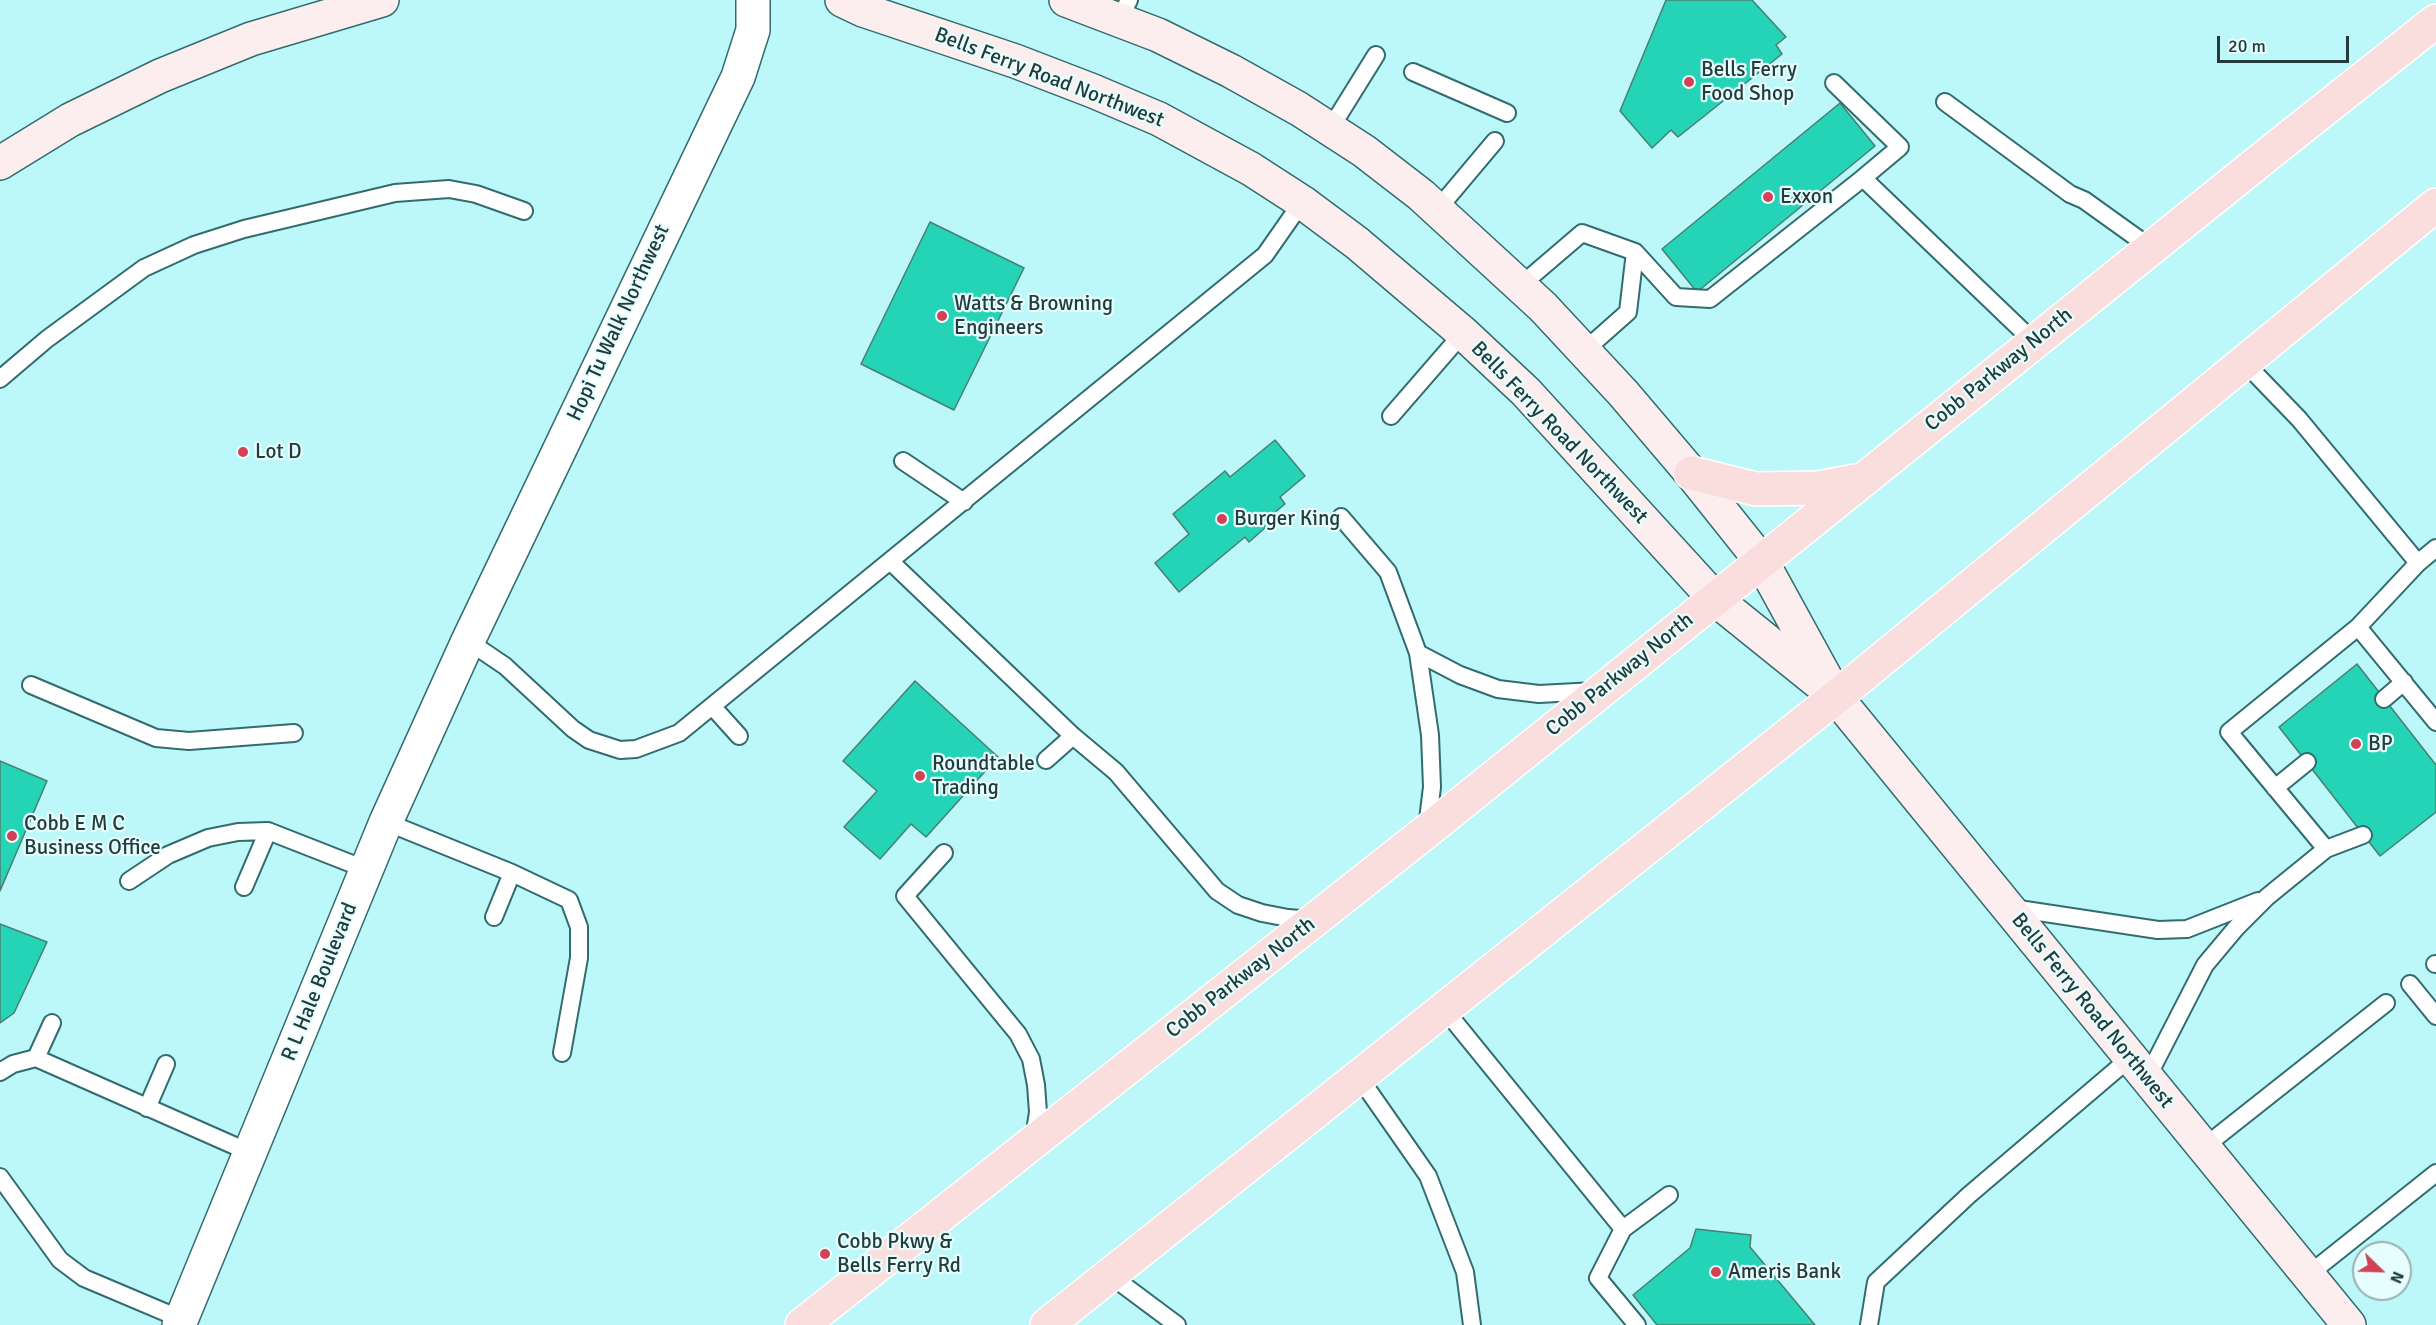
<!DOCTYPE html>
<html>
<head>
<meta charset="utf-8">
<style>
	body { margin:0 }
	#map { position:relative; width:2436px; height:1325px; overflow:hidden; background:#bcf8f9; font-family:Signika,sans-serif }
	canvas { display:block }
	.north { position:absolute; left:2352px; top:1241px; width:60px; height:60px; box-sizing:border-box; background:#e6fefe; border:2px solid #98b0b0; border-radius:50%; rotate:113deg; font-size:16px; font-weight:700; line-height:24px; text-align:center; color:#233b3b }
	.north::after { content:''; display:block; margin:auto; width:21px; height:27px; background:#d24254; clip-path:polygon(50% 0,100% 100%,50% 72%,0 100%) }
	.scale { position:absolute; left:2217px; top:36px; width:132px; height:27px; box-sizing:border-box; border:3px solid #233b3b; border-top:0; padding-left:8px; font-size:18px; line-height:21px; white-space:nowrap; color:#233b3b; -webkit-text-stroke:4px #e6fefe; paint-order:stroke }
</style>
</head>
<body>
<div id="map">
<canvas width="2436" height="1325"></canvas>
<div class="north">N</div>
<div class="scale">20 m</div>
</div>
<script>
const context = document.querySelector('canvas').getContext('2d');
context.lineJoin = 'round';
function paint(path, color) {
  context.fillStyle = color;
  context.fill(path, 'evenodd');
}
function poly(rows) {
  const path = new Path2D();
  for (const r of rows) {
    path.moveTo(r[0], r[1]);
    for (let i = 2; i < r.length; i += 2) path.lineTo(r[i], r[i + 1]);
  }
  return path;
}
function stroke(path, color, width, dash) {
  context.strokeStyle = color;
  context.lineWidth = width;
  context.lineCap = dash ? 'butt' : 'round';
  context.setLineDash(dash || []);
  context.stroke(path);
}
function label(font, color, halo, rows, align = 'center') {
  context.font = font + ' Signika,sans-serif';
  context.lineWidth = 4.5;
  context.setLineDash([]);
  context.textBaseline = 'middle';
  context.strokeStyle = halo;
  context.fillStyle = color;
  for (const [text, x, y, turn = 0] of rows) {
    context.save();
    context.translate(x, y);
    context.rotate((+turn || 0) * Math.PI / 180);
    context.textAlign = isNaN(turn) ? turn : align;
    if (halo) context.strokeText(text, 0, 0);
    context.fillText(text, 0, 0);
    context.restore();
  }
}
const building = poly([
	[1666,0,1752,0,1786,37,1776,45,1782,54,1678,137,1671,130,1652,148,1620,111,1666,0],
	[1840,103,1875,146,1697,292,1662,249,1840,103],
	[930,222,1024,268,954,410,861,364,930,222],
	[1275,440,1305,476,1280,497,1285,504,1262,523,1266,527,1249,542,1245,537,1179,592,1155,563,1189,534,1173,514,1225,471,1230,477,1275,440],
	[2357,664,2436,765,2436,812,2380,856,2279,727,2357,664],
	[915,681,998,757,926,837,911,824,880,859,844,827,877,791,843,761,915,681],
	[0,761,47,781,0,891,0,761],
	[0,924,47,942,14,1013,0,1023,0,924],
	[1696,1229,1751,1235,1750,1247,1815,1325,1657,1325,1633,1295,1690,1248,1696,1229]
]);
paint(building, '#25d4b7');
stroke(building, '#497f72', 1.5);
const service = poly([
	[1119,20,1129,0],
	[1413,72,1507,113],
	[1834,83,1900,147,1863,178],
	[1945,102,2070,194,2084,200,2151,248],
	[1330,129,1376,55],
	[1437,210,1495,141],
	[1520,286,1582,233,1635,252,1676,297,1710,299,1863,178,2034,342],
	[1584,351,1628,312,1635,252],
	[2244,362,2299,419,2418,563],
	[0,379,47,339,144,268,194,245,244,229,395,193,449,189,476,194,524,211],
	[1391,416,1463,333],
	[903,461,964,502],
	[1341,517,1388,572,1418,653,1430,735,1432,787,1427,828],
	[890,561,1073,736,1116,772,1217,891,1238,905,1262,913,1288,918,1312,920],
	[2358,627,2436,722],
	[468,641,505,666,573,729,589,740,620,750,636,749,679,733,1265,255,1302,202],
	[1418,653,1460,675,1498,689,1539,694,1595,691],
	[31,685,156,738,189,741,294,733],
	[2384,699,2404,682],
	[712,706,739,736],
	[1046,760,1073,736],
	[2275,788,2307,762],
	[386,822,512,873,494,917],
	[2326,849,2229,732,2358,627,2418,563,2436,548],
	[944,853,905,896,1018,1034,1031,1059,1036,1085,1038,1112,1034,1138],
	[512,873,569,900,579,927,579,958,562,1053],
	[129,881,168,855,208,838,238,832,268,831,365,869],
	[244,887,268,831],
	[2012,908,2158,930,2187,929,2258,901],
	[2435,964,2436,964],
	[2410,984,2436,1016],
	[1445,1010,1623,1229,1598,1278,1637,1325],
	[36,1058,52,1023],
	[0,1072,13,1064,36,1058,251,1153],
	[1359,1077,1428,1176,1465,1272,1472,1325],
	[2147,1078,2205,965,2236,928,2267,897,2326,849,2363,835],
	[147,1108,166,1064],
	[2204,1147,2386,1003],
	[0,1177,60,1260,84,1278,181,1319],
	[1623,1229,1669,1195],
	[1110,1275,1177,1325],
	[2308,1275,2436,1173],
	[1869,1325,1876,1282,1969,1195,2130,1058]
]);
const minor = poly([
	[179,1325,386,822,468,641,738,77,753,30,753,0]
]);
const secondary = poly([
	[842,0,863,10,1015,61,1093,91,1159,119,1251,169,1302,202,1357,243,1463,333,1526,392,1715,599,1823,686],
	[1066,0,1158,35,1231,71,1299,109,1364,151,1421,195,1543,307,1623,393,1691,473,1762,562,1836,697,2349,1325],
	[0,163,70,120,160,76,251,39,382,0]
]);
const primary = poly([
	[1691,473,1756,489,1818,488,1861,480],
	[802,1325,1427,831,2277,147,2436,21],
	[1047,1325,1836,697,2436,205]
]);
stroke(service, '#326c6e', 20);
stroke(minor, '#326c6e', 36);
stroke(secondary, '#326c6e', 36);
stroke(primary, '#fff', 36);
stroke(service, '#fff', 16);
stroke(minor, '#fff', 33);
stroke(secondary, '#fceeee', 33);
stroke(primary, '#fadddd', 33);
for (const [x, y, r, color] of [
	[1689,82,6,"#d24254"],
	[1768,197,6,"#d24254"],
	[942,316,6,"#d24254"],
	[243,452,6,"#d24254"],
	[1222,519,6,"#d24254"],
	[2356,744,6,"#d24254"],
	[920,776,6,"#d24254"],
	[12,836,6,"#d24254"],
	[825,1254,6,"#d24254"],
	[1716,1272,6,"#d24254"]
]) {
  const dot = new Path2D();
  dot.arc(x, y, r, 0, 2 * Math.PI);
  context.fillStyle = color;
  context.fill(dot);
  stroke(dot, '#e6fefe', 2);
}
label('21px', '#233b3b', '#e6fefe', [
	["Bells Ferry",1701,70],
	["Food Shop",1701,94],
	["Exxon",1780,197],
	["Watts & Browning",954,304],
	["Engineers",954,328],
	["Lot D",255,452],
	["Burger King",1234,519],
	["BP",2368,744],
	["Roundtable",932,764],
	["Trading",932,788],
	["Cobb E M C",24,824],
	["Business Office",24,848],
	["Cobb Pkwy &",837,1242],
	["Bells Ferry Rd",837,1266],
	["Ameris Bank",1728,1272]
], 'left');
label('21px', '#233b3b', '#e6fefe', [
	["Bells Ferry Road Northwest",1049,78,21],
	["Hopi Tu Walk Northwest",619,323,-65],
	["Cobb Parkway North",1999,370,-39],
	["Bells Ferry Road Northwest",1559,433,46],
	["Cobb Parkway North",1620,675,-39],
	["Cobb Parkway North",1241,978,-38],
	["R L Hale Boulevard",320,982,-68],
	["Bells Ferry Road Northwest",2092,1011,51]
]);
</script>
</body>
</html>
